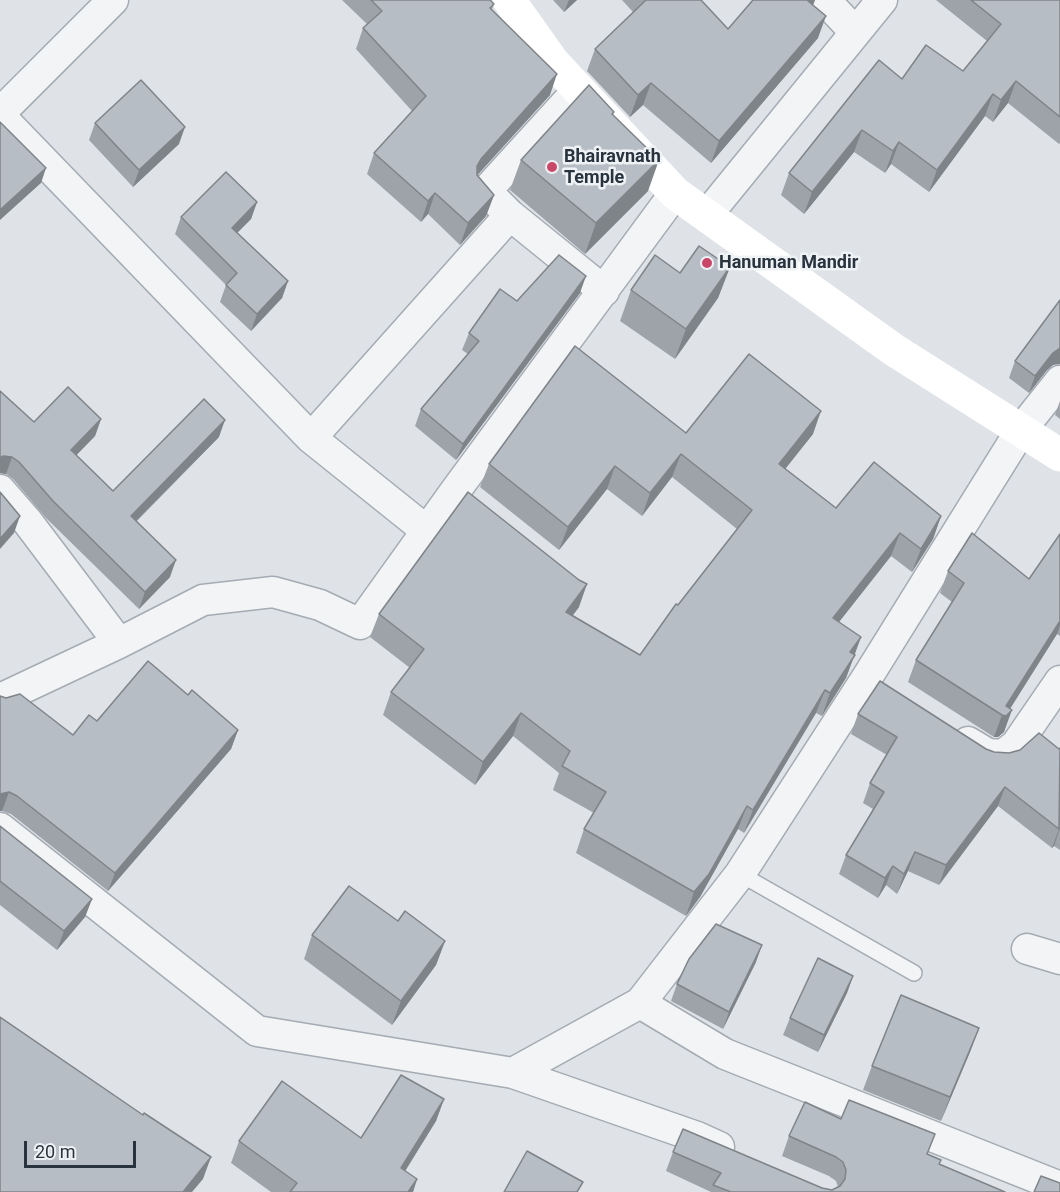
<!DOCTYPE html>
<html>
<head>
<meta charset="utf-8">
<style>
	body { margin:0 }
	#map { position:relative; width:1060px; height:1192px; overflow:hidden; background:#dfe3e8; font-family:Roboto,sans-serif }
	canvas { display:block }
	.scale { position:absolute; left:24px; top:1141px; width:112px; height:27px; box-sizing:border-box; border:3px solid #28333e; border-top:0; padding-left:8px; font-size:18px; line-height:21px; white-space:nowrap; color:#28333e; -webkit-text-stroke:4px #eef2f5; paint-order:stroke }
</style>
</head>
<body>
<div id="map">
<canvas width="1060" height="1192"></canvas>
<div class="scale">20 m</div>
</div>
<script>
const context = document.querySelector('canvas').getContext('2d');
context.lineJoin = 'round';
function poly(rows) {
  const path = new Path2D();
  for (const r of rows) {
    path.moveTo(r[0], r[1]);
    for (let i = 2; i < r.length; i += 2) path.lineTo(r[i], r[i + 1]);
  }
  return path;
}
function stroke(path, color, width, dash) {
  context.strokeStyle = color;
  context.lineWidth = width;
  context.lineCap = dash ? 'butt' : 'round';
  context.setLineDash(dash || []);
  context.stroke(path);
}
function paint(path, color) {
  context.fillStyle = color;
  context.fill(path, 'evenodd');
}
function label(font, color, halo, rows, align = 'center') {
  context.font = font + ' Roboto,sans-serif';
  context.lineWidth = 5;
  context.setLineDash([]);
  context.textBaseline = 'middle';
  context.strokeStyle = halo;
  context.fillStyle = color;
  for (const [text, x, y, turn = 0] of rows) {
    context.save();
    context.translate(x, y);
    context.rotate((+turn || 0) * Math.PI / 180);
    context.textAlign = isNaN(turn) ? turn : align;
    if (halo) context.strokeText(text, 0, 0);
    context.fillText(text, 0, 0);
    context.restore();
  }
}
const lane = poly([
	[740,874,914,973]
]);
const street = poly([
	[825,0,855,32],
	[0,113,113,0],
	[0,116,311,438,427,531],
	[510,215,486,191,578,90],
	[707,215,882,0],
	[311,438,510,215,604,291],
	[0,490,27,521,119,643],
	[0,699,119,643,203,600,273,592,320,605,360,624,456,490,675,193],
	[968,742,988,754,1003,755,1016,745,1060,681],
	[0,828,257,1031,513,1073,640,1003,740,874,868,676,1021,430,1060,381],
	[1027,949,1060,959],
	[640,1003,725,1054,1060,1187],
	[513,1073,697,1137,719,1147]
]);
stroke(lane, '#a4abb2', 18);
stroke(street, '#a4abb2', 33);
stroke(lane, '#f2f4f6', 15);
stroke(street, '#f2f4f6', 30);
stroke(poly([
	[509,0,553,62,675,193,894,350,1060,455]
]), '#fff', 33);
paint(poly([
	[342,0,490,0,494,4,492,9,550,95,477,175,494,195,486,216,460,245,428,214,421,222,367,174,374,153,412,111,356,49,363,28,367,24],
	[553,0,577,0,564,12],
	[622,0,701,0,728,29,753,0,815,0,813,5,818,38,711,163,643,105,630,117,587,71,595,49,633,12],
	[936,0,1060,0,1060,143,1059,144,1008,103,993,122,985,116,929,192,891,164,885,173,854,152,804,214,781,195,789,173,902,79,963,71,987,41],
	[614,112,613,115,648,191,585,254,510,190,521,160],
	[95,123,179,144,133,187,89,140],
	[257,202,251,219,237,233,288,281,282,298,251,331,220,302,226,285,175,234,181,217],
	[730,267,718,298,675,359,620,321,631,290,680,273],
	[580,293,456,460,415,426,421,409,468,354,462,350,469,333,517,301],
	[1015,361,1053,365,1047,370,1029,393,1009,378],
	[1060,401,1060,419,1055,415],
	[101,419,95,436,76,455,113,491,219,437,137,521,170,577,139,609,46,518,13,479,6,474,0,473,34,422],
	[686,433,813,434,785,468,836,508,941,516,933,539,912,572,891,556,839,622,861,637,846,678,822,716,816,713,744,833,738,829,700,897,686,916,576,853,584,829,594,813,553,790,559,773,513,736,475,785,383,715,391,692,410,668,370,637,379,614,579,607,573,615,640,655,737,529,672,477,642,516,607,489,559,550,480,487,489,464],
	[1060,534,1060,636,1057,634,1010,709,1004,732,998,737,994,737,908,682,916,660,952,602,940,593,948,571,1029,579],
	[188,695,238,730,231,749,108,891,11,814,2,811,0,811,0,696,73,735,97,721],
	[858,714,994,752,1009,753,1059,749,1060,748,1060,850,1054,846,1052,848,998,806,939,885,908,871,897,894,886,885,878,898,839,874,846,855,873,809,863,803,870,783,887,755,851,734],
	[0,826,92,899,85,917,57,950,0,905],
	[398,921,445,941,436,965,392,1025,304,959,312,935],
	[756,962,723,1029,671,1001,677,984],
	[853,976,847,993,818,1052,783,1035,790,1018],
	[979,1028,970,1052,941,1121,863,1090,872,1066],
	[444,1099,436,1121,405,1171,417,1179,413,1192,271,1192,231,1163,239,1141,361,1138],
	[841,1119,928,1154,939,1164,1005,1192,711,1192,666,1171,673,1152,822,1188,832,1190,838,1187,836,1181,829,1176,782,1156,789,1136]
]), '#9da3a9');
paint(poly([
	[569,0,577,0,564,12],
	[809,0,815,0,811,10,800,23],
	[826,16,818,38,711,163,719,141],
	[557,74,550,95,473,180,477,166,481,159],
	[1016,81,1008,103,993,122,1001,100],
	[651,83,643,105,630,117,638,95],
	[993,94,985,116,929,192,937,170],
	[185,127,179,144,133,187,139,170],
	[862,130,854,152,804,214,812,192],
	[899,142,891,164,885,173,893,151],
	[659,160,648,191,585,254,596,223],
	[46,168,41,183,0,220,0,210],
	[435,193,428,214,421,222,428,201],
	[494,195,486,216,460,245,468,223],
	[257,202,251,219,226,244,232,228],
	[730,267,718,298,675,359,686,329],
	[586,276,580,293,456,460,463,444],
	[288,281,282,298,251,331,257,314],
	[1060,348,1060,364,1053,365,1047,370,1029,393,1035,376,1053,353],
	[821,411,813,434,771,487,779,464],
	[101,419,95,436,65,467,71,450],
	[225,420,219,437,125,532,131,516],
	[681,454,672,477,642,516,650,493],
	[3,456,12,457,6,474,0,473,0,458],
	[615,466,607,489,559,550,568,527],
	[20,516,14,533,0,549,0,539],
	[941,516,933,539,912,572,921,549],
	[900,533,891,556,824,641,833,618],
	[176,560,170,577,139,609,145,592],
	[587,584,579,607,558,635,566,612],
	[1060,621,1060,626,1057,634,1006,715,1012,710,1004,732,998,737,994,737,1002,715,1006,706],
	[861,637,846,678,822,716,830,693,850,652],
	[825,690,816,713,744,833,753,810],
	[521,713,513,736,475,785,483,762],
	[238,730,231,749,108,891,115,873],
	[1005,787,998,806,939,885,946,865],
	[9,792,2,811,0,811,0,794],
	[747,806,738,829,700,897,686,916,694,892],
	[1060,828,1054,846,1052,848,1059,829],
	[915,852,908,871,897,894,904,874],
	[893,866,886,885,878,898,885,878],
	[92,899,85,917,57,950,64,931],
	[445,941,436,965,392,1025,401,1001],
	[762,945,756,962,723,1029,729,1012],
	[853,976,847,993,818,1052,824,1035],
	[979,1028,970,1052,941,1121,950,1097],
	[444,1099,436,1121,394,1189,401,1168],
	[211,1157,203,1179,192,1192,183,1192],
	[417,1179,413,1192,408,1192]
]), '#7f8489');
const building = poly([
	[371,0,490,0,494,4,490,8,557,74,481,159,477,166,477,175,494,195,468,223,435,193,428,201,374,153,426,96,363,28,382,11,371,0],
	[646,0,701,0,728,29,753,0,809,0,808,1,826,16,719,141,651,83,638,95,595,49,646,0],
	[971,0,1060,0,1060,117,1016,81,1001,100,993,94,937,170,899,142,893,151,862,130,812,192,789,173,879,60,902,79,926,45,963,71,1001,24,971,0],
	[141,80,185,127,139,170,95,123,141,80],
	[589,85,614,112,612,114,659,160,596,223,521,160,589,85],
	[0,122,46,168,0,210,0,122],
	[226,172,257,202,232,228,288,281,257,314,226,285,237,273,181,217,226,172],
	[699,246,730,267,686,329,631,290,655,255,680,273,699,246],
	[559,255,586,276,463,444,421,409,479,341,469,333,500,289,517,301,559,255],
	[1060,300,1060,348,1053,353,1035,376,1015,361,1060,300],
	[575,346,686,433,749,354,821,411,779,464,836,508,874,462,941,516,921,549,900,533,833,618,861,637,850,652,855,655,830,693,825,690,753,810,747,806,709,874,694,892,584,829,606,792,562,766,570,751,521,713,483,762,391,692,424,649,379,614,468,492,579,580,587,584,566,612,640,655,676,604,678,605,752,510,681,454,650,493,615,466,568,527,489,464,575,346],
	[68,387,101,419,71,450,113,491,204,399,225,420,131,516,176,560,145,592,53,501,19,462,12,457,3,456,0,458,0,391,34,422,68,387],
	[0,492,20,516,0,539,0,492],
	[972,533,1029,579,1060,534,1060,621,1006,706,1012,710,1006,716,1002,715,916,660,964,583,948,571,972,533],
	[148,661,188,695,192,690,238,730,115,873,17,796,9,792,0,794,0,696,6,698,20,694,73,735,89,715,97,721,148,661],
	[880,681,986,749,994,752,1009,753,1020,750,1039,733,1059,749,1060,748,1059,829,1005,787,946,865,915,852,904,874,893,866,885,878,846,855,884,792,870,783,897,737,858,714,880,681],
	[0,826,92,899,64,931,0,881,0,826],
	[349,886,398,921,405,911,445,941,401,1001,312,935,349,886],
	[716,924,762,945,729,1012,677,984,689,959,716,924],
	[818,958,853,976,824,1035,790,1018,818,958],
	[901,995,979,1028,950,1097,872,1066,901,995],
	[0,1017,143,1115,144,1113,211,1157,183,1192,0,1192,0,1017],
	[401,1075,444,1099,401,1168,417,1179,408,1192,290,1192,297,1183,239,1141,282,1081,361,1138,401,1075],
	[849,1100,935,1134,927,1154,941,1160,939,1164,1005,1192,731,1192,713,1185,721,1173,673,1152,683,1129,822,1188,832,1190,840,1186,845,1179,846,1170,843,1162,836,1157,789,1136,805,1102,841,1119,849,1100],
	[527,1151,583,1182,577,1192,504,1192,527,1151],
	[1041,1176,1060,1183,1060,1192,1034,1192,1041,1176]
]);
paint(building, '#b6bdc4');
stroke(building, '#7f8489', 1.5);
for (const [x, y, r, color] of [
	[552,167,6,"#c9486a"],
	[707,263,6,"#c9486a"]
]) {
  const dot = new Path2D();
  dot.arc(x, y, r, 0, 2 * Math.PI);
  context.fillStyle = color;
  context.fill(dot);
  stroke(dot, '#eef2f5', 2);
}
label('bold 18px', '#28333e', '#eef2f5', [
	["Bhairavnath",564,157],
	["Temple",564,178],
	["Hanuman Mandir",719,263]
], 'left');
</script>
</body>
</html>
